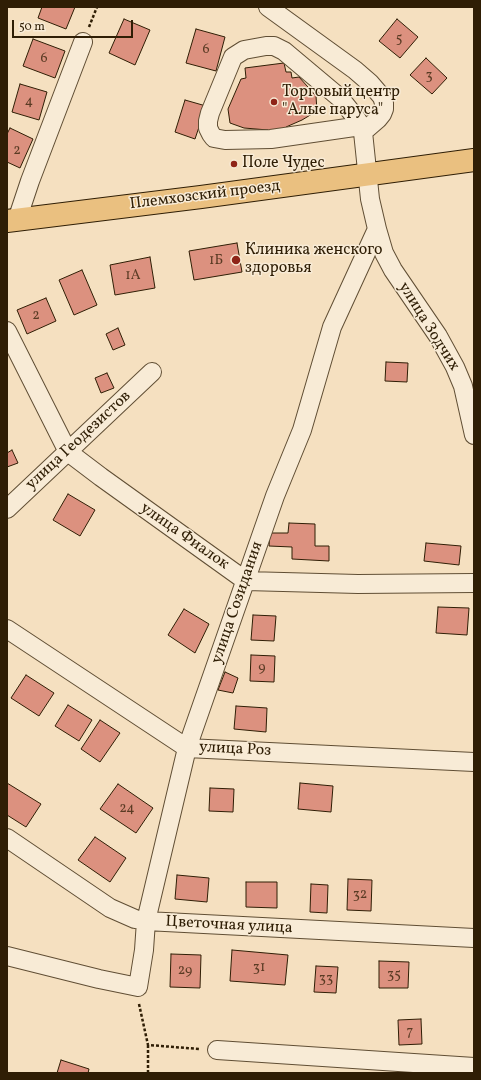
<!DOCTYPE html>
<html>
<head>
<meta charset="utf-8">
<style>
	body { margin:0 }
	#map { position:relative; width:481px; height:1080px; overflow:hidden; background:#f5e0c0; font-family:Vollkorn,serif }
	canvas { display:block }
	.frame { position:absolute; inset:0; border:8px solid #2f1e05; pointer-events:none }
	.scale { position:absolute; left:12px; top:20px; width:121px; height:18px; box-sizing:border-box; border:2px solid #2f1e05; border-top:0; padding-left:5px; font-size:12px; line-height:14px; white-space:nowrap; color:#2f1e05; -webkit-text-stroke:3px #f8ebd6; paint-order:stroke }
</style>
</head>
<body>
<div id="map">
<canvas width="481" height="1080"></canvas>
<div class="frame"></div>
<div class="scale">50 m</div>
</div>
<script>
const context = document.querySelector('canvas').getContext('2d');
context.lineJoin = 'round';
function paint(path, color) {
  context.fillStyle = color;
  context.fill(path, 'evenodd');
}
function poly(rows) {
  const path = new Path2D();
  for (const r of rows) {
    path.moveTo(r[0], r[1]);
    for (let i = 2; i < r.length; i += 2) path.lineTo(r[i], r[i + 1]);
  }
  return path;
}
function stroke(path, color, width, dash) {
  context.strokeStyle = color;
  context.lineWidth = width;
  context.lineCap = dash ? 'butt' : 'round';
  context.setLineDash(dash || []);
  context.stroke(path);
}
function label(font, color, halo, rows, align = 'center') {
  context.font = font + ' Vollkorn,serif';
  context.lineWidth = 3;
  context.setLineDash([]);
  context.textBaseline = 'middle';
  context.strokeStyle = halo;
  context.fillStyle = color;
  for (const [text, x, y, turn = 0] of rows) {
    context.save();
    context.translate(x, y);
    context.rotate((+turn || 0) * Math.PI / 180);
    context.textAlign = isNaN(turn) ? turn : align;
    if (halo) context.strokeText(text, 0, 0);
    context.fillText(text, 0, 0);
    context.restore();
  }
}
const building = poly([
	[42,7,75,7,66,29,38,18,42,7],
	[124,19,150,30,135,65,109,53,124,19],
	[397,19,418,37,400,58,379,41,397,19],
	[196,29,225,37,216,71,186,63,196,29],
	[33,39,65,51,55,78,23,66,33,39],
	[426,58,447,78,432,94,410,75,426,58],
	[284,63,286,72,291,72,292,78,299,77,316,96,317,111,302,120,286,127,286,130,268,132,268,130,244,128,230,123,228,109,241,79,246,78,245,68,284,63],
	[20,84,47,92,39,120,12,112,20,84],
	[185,100,206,106,195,139,175,132,185,100],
	[10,128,33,139,20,168,7,162,7,134,10,128],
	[237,243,242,272,194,280,189,251,237,243],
	[150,257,155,288,115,295,110,265,150,257],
	[82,270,97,305,74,315,59,280,82,270],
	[46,298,56,321,27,334,17,310,46,298],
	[118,328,125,345,113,350,106,334,118,328],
	[386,362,408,363,407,382,385,381,386,362],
	[107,373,114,388,101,393,95,378,107,373],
	[12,450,18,463,7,467,7,453,12,450],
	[68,494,95,510,80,536,53,520,68,494],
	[289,523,315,524,315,546,329,546,329,561,292,559,292,547,269,546,270,533,288,533,289,523],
	[426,543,461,546,459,565,424,561,426,543],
	[438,607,469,608,467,635,436,633,438,607],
	[184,609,209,624,195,653,168,635,184,609],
	[253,615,276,616,274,641,251,640,253,615],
	[251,655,275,656,274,682,250,681,251,655],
	[225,672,238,678,233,693,218,690,225,672],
	[26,675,54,693,39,716,11,698,26,675],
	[68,705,92,720,79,741,55,726,68,705],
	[236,706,267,708,266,732,234,729,236,706],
	[100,720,120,733,100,762,81,749,100,720],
	[7,783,41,804,26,827,7,815,7,783],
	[300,783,333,786,331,812,298,809,300,783],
	[118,784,153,808,136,833,100,809,118,784],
	[210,788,234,789,233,812,209,811,210,788],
	[95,837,126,858,110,882,78,860,95,837],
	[177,875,209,878,207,902,175,899,177,875],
	[348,879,372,880,371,911,347,910,348,879],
	[246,882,277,882,277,908,246,907,246,882],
	[311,884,328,885,327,913,310,912,311,884],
	[232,950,288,955,285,985,230,981,232,950],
	[171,954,201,955,200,988,170,987,171,954],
	[379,961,409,962,408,988,379,988,379,961],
	[316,966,338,967,336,993,314,992,316,966],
	[421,1019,422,1044,399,1045,398,1020,421,1019],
	[61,1060,89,1069,88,1073,57,1073,61,1060]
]);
paint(building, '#dc917f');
stroke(building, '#2f1e05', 1);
const minor = poly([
	[268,7,355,70,370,83,382,97,384,103,384,109,382,114,378,119,363,132,370,199,377,229,384,253,393,270,438,336,455,367,463,386,474,435],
	[361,126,271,139,225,140,214,138,211,134,208,128,208,121,210,113,233,57,244,50,266,46,274,46,284,51,340,98,356,118,361,126,363,132],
	[17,220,30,181,83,42],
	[7,331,68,452,101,477,246,581,358,584,474,583],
	[7,509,152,372],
	[7,629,187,748,474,762],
	[7,838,110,908,135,919,146,921,474,938],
	[7,956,99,979,138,987,144,950,146,921,187,748,275,496,302,430,332,327,377,229],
	[217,1050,474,1067]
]);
const major = poly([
	[7,221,201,197,474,160]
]);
stroke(minor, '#604e34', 20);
stroke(major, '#2f1e05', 24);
stroke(poly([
	[89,27,97,7],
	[139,1004,148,1045,200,1049],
	[148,1045,148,1073]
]), '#2f1e05', 2.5, [3, 2]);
stroke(minor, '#f8ebd6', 18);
stroke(major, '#eac080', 22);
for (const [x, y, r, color] of [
	[274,102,4,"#8f2418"],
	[234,164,4,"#8f2418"],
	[236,260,5,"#8f2418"]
]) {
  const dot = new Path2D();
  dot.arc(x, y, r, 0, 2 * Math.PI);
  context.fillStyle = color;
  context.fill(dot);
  stroke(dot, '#f8ebd6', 1.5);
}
label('14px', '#5a3b24', null, [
	["5",399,39],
	["6",206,50],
	["6",44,59],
	["3",429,76],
	["4",29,102],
	["2",17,151],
	["1Б",216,261],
	["1А",133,276],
	["2",36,316],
	["9",262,668],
	["24",127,809],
	["32",360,895],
	["31",259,968],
	["29",185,971],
	["35",394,975],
	["33",326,979],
	["7",410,1032]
]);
label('16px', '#2f1e05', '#f8ebd6', [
	["Торговый центр",282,93],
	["\"Алые паруса\"",282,111],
	["Поле Чудес",242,164],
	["Клиника женского",245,251],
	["здоровья",245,269]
], 'left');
label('16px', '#2f1e05', '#f8ebd6', [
	["Племхозский проезд",205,196,-7],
	["улица Зодчих",428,327,58],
	["улица Геодезистов",79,441,-43],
	["улица Фиалок",184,537,35],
	["улица Созидания",238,603,-71],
	["улица Роз",235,750,3],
	["Цветочная улица",229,926,3]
]);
</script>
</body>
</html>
